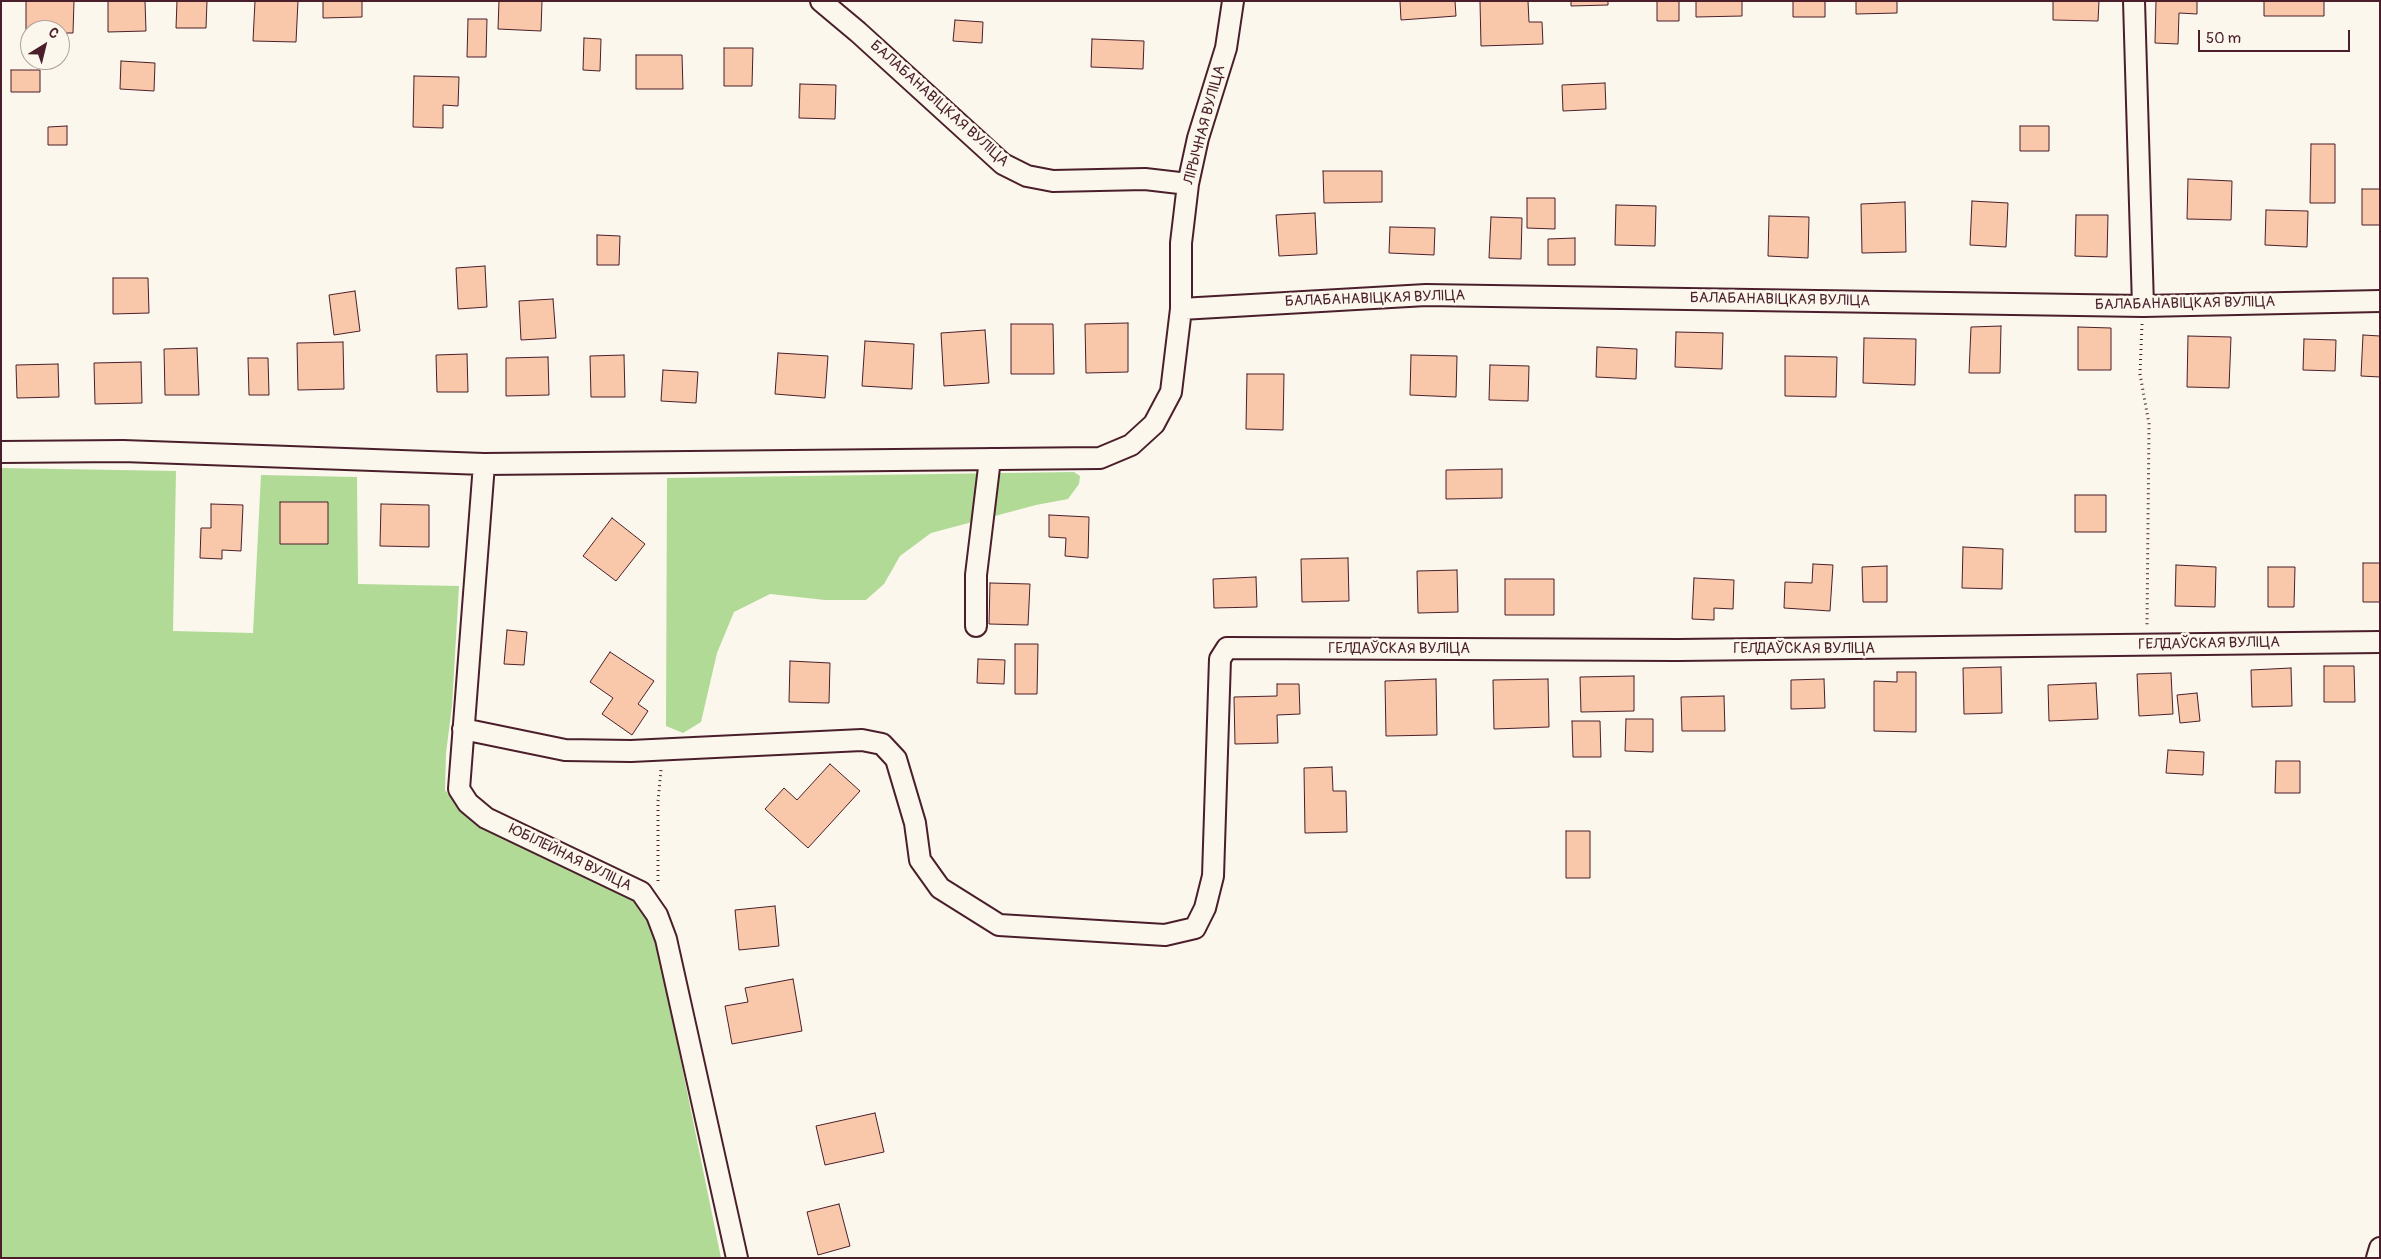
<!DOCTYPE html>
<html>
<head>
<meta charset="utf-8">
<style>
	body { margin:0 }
	#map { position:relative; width:2381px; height:1259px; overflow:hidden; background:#fbf7ec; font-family:Pangolin,sans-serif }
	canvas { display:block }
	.frame { position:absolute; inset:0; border:2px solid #4a1f2b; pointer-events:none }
	.north { position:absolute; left:20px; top:20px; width:50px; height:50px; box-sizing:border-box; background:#fbf7ec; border:1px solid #b4a19f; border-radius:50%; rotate:36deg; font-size:14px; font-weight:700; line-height:20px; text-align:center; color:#4a1f2b }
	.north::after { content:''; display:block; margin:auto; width:18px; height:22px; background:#4a1f2b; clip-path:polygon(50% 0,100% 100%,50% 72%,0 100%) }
	.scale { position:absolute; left:2198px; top:30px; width:152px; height:22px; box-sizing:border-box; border:2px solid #4a1f2b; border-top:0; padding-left:6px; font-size:15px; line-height:18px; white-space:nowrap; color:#4a1f2b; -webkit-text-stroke:4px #fbf7ec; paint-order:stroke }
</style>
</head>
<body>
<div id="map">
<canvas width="2381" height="1259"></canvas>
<div class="frame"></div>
<div class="north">С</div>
<div class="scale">50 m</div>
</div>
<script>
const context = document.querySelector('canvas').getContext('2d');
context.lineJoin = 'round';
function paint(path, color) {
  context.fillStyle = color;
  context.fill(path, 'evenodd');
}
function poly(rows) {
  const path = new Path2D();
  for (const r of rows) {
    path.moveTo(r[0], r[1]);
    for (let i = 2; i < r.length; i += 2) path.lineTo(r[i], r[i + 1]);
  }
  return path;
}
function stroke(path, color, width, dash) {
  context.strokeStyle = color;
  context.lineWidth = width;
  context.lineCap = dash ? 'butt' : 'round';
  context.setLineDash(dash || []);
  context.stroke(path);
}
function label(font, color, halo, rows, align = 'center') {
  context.font = font + ' Pangolin,sans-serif';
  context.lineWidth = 5;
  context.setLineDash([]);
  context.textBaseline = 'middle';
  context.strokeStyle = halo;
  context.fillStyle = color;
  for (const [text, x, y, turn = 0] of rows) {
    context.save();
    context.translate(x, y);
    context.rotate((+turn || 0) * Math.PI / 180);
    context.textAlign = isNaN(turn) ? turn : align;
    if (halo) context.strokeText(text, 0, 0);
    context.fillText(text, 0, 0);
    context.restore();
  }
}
paint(poly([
	[1,468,176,471,173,631,253,633,261,475,357,477,358,584,459,586,452,706,446,753,445,790,463,813,487,827,632,899,647,921,658,949,721,1258,1,1258],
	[1074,472,1080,476,1079,484,1068,499,1036,505,931,533,900,556,884,584,866,600,825,600,770,594,734,612,717,653,701,722,683,733,666,726,667,478]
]), '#b1da97');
const building = poly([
	[26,1,74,1,73,33,60,33,60,30,30,30,30,32,26,32,26,1],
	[108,1,145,1,146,31,108,32,108,1],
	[177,1,207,1,206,28,176,28,177,1],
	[255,1,298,1,296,42,253,41,255,1],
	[323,1,362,1,362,17,323,18,323,1],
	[499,1,542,1,541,31,498,29,499,1],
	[1400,1,1455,1,1456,16,1401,20,1400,1],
	[1480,1,1528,1,1529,22,1542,22,1543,44,1481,46,1480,1],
	[1571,1,1608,1,1608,5,1571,6,1571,1],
	[1657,1,1679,1,1679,21,1657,21,1657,1],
	[1696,1,1742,1,1742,16,1696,17,1696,1],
	[1793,1,1825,1,1825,17,1793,17,1793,1],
	[1856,1,1897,1,1897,13,1856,14,1856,1],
	[2053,1,2099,1,2098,21,2053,20,2053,1],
	[2156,1,2197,1,2197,14,2179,13,2178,44,2155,43,2156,1],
	[2264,1,2324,1,2324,16,2264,16,2264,1],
	[468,19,487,19,486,57,467,57,468,19],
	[955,20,983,22,982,43,953,41,955,20],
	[584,38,601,39,600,71,583,70,584,38],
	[1092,39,1144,41,1143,69,1091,67,1092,39],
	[724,48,753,48,752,86,724,86,724,48],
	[636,55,682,55,683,89,636,89,636,55],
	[121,61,155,63,154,91,120,89,121,61],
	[11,70,40,70,40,92,11,92,11,70],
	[414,76,459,77,458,106,443,105,443,128,413,127,414,76],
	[1605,83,1606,109,1563,111,1562,85,1605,83],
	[800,84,836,85,835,119,799,118,800,84],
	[67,126,67,145,48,145,48,127,67,126],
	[2020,126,2049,126,2049,151,2020,151,2020,126],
	[2311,144,2335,144,2335,203,2310,203,2311,144],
	[1323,171,1382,171,1382,202,1324,203,1323,171],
	[2188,179,2232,181,2231,220,2187,219,2188,179],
	[2362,189,2380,189,2380,225,2362,225,2362,189],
	[1527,198,1555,198,1555,229,1527,228,1527,198],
	[1972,201,2008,203,2006,247,1970,245,1972,201],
	[1905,202,1906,252,1862,253,1861,204,1905,202],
	[1616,205,1656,206,1655,246,1615,245,1616,205],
	[2266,210,2308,211,2307,247,2265,245,2266,210],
	[1315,213,1317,254,1279,256,1276,215,1315,213],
	[2076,215,2108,215,2107,257,2075,256,2076,215],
	[1769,216,1809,217,1808,258,1768,256,1769,216],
	[1491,217,1522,218,1521,259,1489,258,1491,217],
	[1390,227,1435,228,1434,255,1389,253,1390,227],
	[597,235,620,236,619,265,597,265,597,235],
	[1575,238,1575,265,1548,265,1548,239,1575,238],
	[485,266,487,307,458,309,456,268,485,266],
	[113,278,148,278,149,313,113,314,113,278],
	[355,291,360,331,334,335,329,295,355,291],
	[553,299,556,338,521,340,519,301,553,299],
	[1128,323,1128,372,1086,373,1085,324,1128,323],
	[1011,324,1053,324,1054,374,1011,374,1011,324],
	[2001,326,2000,373,1969,373,1971,327,2001,326],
	[2078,327,2111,328,2111,370,2078,370,2078,327],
	[985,330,989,383,944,386,941,333,985,330],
	[1676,332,1723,333,1722,369,1675,367,1676,332],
	[2363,335,2380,336,2380,377,2361,376,2363,335],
	[2188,336,2231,337,2229,388,2187,387,2188,336],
	[1864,338,1916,339,1915,385,1863,383,1864,338],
	[2304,339,2336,340,2335,371,2303,370,2304,339],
	[865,341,914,344,912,389,862,386,865,341],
	[343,342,344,389,298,390,297,343,343,342],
	[1597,347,1637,349,1636,379,1596,377,1597,347],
	[197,348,199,395,165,395,164,349,197,348],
	[778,353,828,356,825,398,775,394,778,353],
	[467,354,468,392,437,392,436,355,467,354],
	[624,355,625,397,591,397,590,356,624,355],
	[1411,355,1457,356,1456,397,1410,395,1411,355],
	[1785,356,1837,357,1836,397,1785,396,1785,356],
	[548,357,549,395,506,396,506,358,548,357],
	[248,358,268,358,269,395,249,395,248,358],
	[141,362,142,403,95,404,94,363,141,362],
	[58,364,59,397,17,398,16,365,58,364],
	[1490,365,1529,366,1528,401,1489,400,1490,365],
	[663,370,698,372,696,403,661,401,663,370],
	[1247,374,1284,374,1283,430,1246,429,1247,374],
	[1502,469,1502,498,1446,499,1446,470,1502,469],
	[2075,495,2106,495,2106,532,2075,532,2075,495],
	[280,502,328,502,328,544,280,544,280,502],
	[211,504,243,505,241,551,222,550,222,559,200,558,201,528,211,528,211,504],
	[381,504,429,505,429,547,380,546,381,504],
	[1049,515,1089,517,1088,558,1065,556,1066,538,1049,537,1049,515],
	[612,518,645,544,616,581,583,556,612,518],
	[1963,547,2003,549,2002,589,1962,588,1963,547],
	[1348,558,1349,601,1302,602,1301,559,1348,558],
	[2363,563,2380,563,2380,602,2363,602,2363,563],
	[1813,564,1833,565,1830,611,1784,608,1785,582,1812,583,1813,564],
	[2176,565,2216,567,2215,607,2175,606,2176,565],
	[1887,566,1887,602,1863,602,1862,567,1887,566],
	[2268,567,2295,567,2294,607,2268,607,2268,567],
	[1457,570,1458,612,1418,613,1417,571,1457,570],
	[1256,577,1257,607,1214,608,1213,579,1256,577],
	[1694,578,1734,580,1733,609,1714,608,1714,620,1692,619,1694,578],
	[1505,579,1554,579,1554,615,1505,615,1505,579],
	[990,583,1030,584,1028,625,989,624,990,583],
	[507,630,527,632,524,665,504,664,507,630],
	[1015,644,1038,644,1037,694,1015,694,1015,644],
	[610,652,654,681,638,704,648,711,632,735,602,714,613,698,590,682,610,652],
	[978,659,1005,660,1004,684,977,683,978,659],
	[790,661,830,663,829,703,789,702,790,661],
	[2324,666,2354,666,2355,702,2324,702,2324,666],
	[2001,667,2002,713,1964,714,1963,668,2001,667],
	[2291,668,2292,706,2252,707,2251,670,2291,668],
	[1897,672,1916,672,1916,732,1874,731,1874,681,1897,682,1897,672],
	[2171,673,2173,714,2139,716,2137,674,2171,673],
	[1634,676,1634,711,1581,712,1580,677,1634,676],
	[1436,679,1437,735,1386,736,1385,681,1436,679],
	[1548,679,1549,727,1494,729,1493,680,1548,679],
	[1824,679,1825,708,1791,709,1791,680,1824,679],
	[2096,683,2098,719,2049,721,2048,685,2096,683],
	[1277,684,1299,684,1300,714,1277,715,1278,743,1235,744,1234,697,1277,696,1277,684],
	[2197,693,2200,721,2180,723,2177,695,2197,693],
	[1724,696,1725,731,1682,731,1681,697,1724,696],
	[1626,719,1653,719,1653,752,1625,751,1626,719],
	[1572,721,1600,721,1601,757,1573,757,1572,721],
	[2168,750,2204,752,2203,775,2166,773,2168,750],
	[2276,761,2300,761,2300,793,2275,793,2276,761],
	[830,764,860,791,808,848,765,809,784,788,797,800,830,764],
	[1332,767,1333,791,1346,791,1347,832,1305,833,1304,768,1332,767],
	[1566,831,1590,831,1590,878,1566,878,1566,831],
	[775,906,779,946,739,950,735,910,775,906],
	[793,979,802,1031,732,1044,725,1006,748,1002,745,988,793,979],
	[875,1113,884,1152,825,1165,816,1126,875,1113],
	[839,1204,850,1246,818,1255,807,1212,839,1204]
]);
paint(building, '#f9c7a9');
stroke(building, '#4a1f2b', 1);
const minor = poly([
	[821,1,858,32,1003,164,1027,176,1053,181,1145,179,1188,184],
	[2134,1,2143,306],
	[1181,309,1426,295,2143,306,2380,301],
	[1,452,123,451,484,464,1100,458,1131,445,1154,424,1171,392,1181,309,1181,243,1188,184,1198,138,1226,48,1233,1],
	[484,464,459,789,468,803,486,818,641,892,657,915,666,939,737,1258],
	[976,626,976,575,990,459],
	[463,729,565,750,631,751,862,740,882,744,896,759,915,823,920,860,940,888,999,925,1165,935,1195,928,1205,908,1213,876,1220,659,1227,648,1678,650,2380,642],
	[2377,1258,2380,1248]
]);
stroke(minor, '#4a1f2b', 24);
stroke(poly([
	[2142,324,2140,374,2149,424,2147,625],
	[658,881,658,801,661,770]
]), '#4a1f2b', 3, [1, 4]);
stroke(minor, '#fbf7ec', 20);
label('15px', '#4a1f2b', '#fbf7ec', [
	["БАЛАБАНАВІЦКАЯ ВУЛІЦА",939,104,42],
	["ЛІРЫЧНАЯ ВУЛІЦА",1205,125,-75],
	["БАЛАБАНАВІЦКАЯ ВУЛІЦА",1375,299,-2],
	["БАЛАБАНАВІЦКАЯ ВУЛІЦА",1780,300,1],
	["БАЛАБАНАВІЦКАЯ ВУЛІЦА",2185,304,-1],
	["ГЕЛДАЎСКАЯ ВУЛІЦА",2209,644,-1],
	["ГЕЛДАЎСКАЯ ВУЛІЦА",1399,649],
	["ГЕЛДАЎСКАЯ ВУЛІЦА",1804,649],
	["ЮБІЛЕЙНАЯ ВУЛІЦА",570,858,26]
]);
</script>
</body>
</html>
